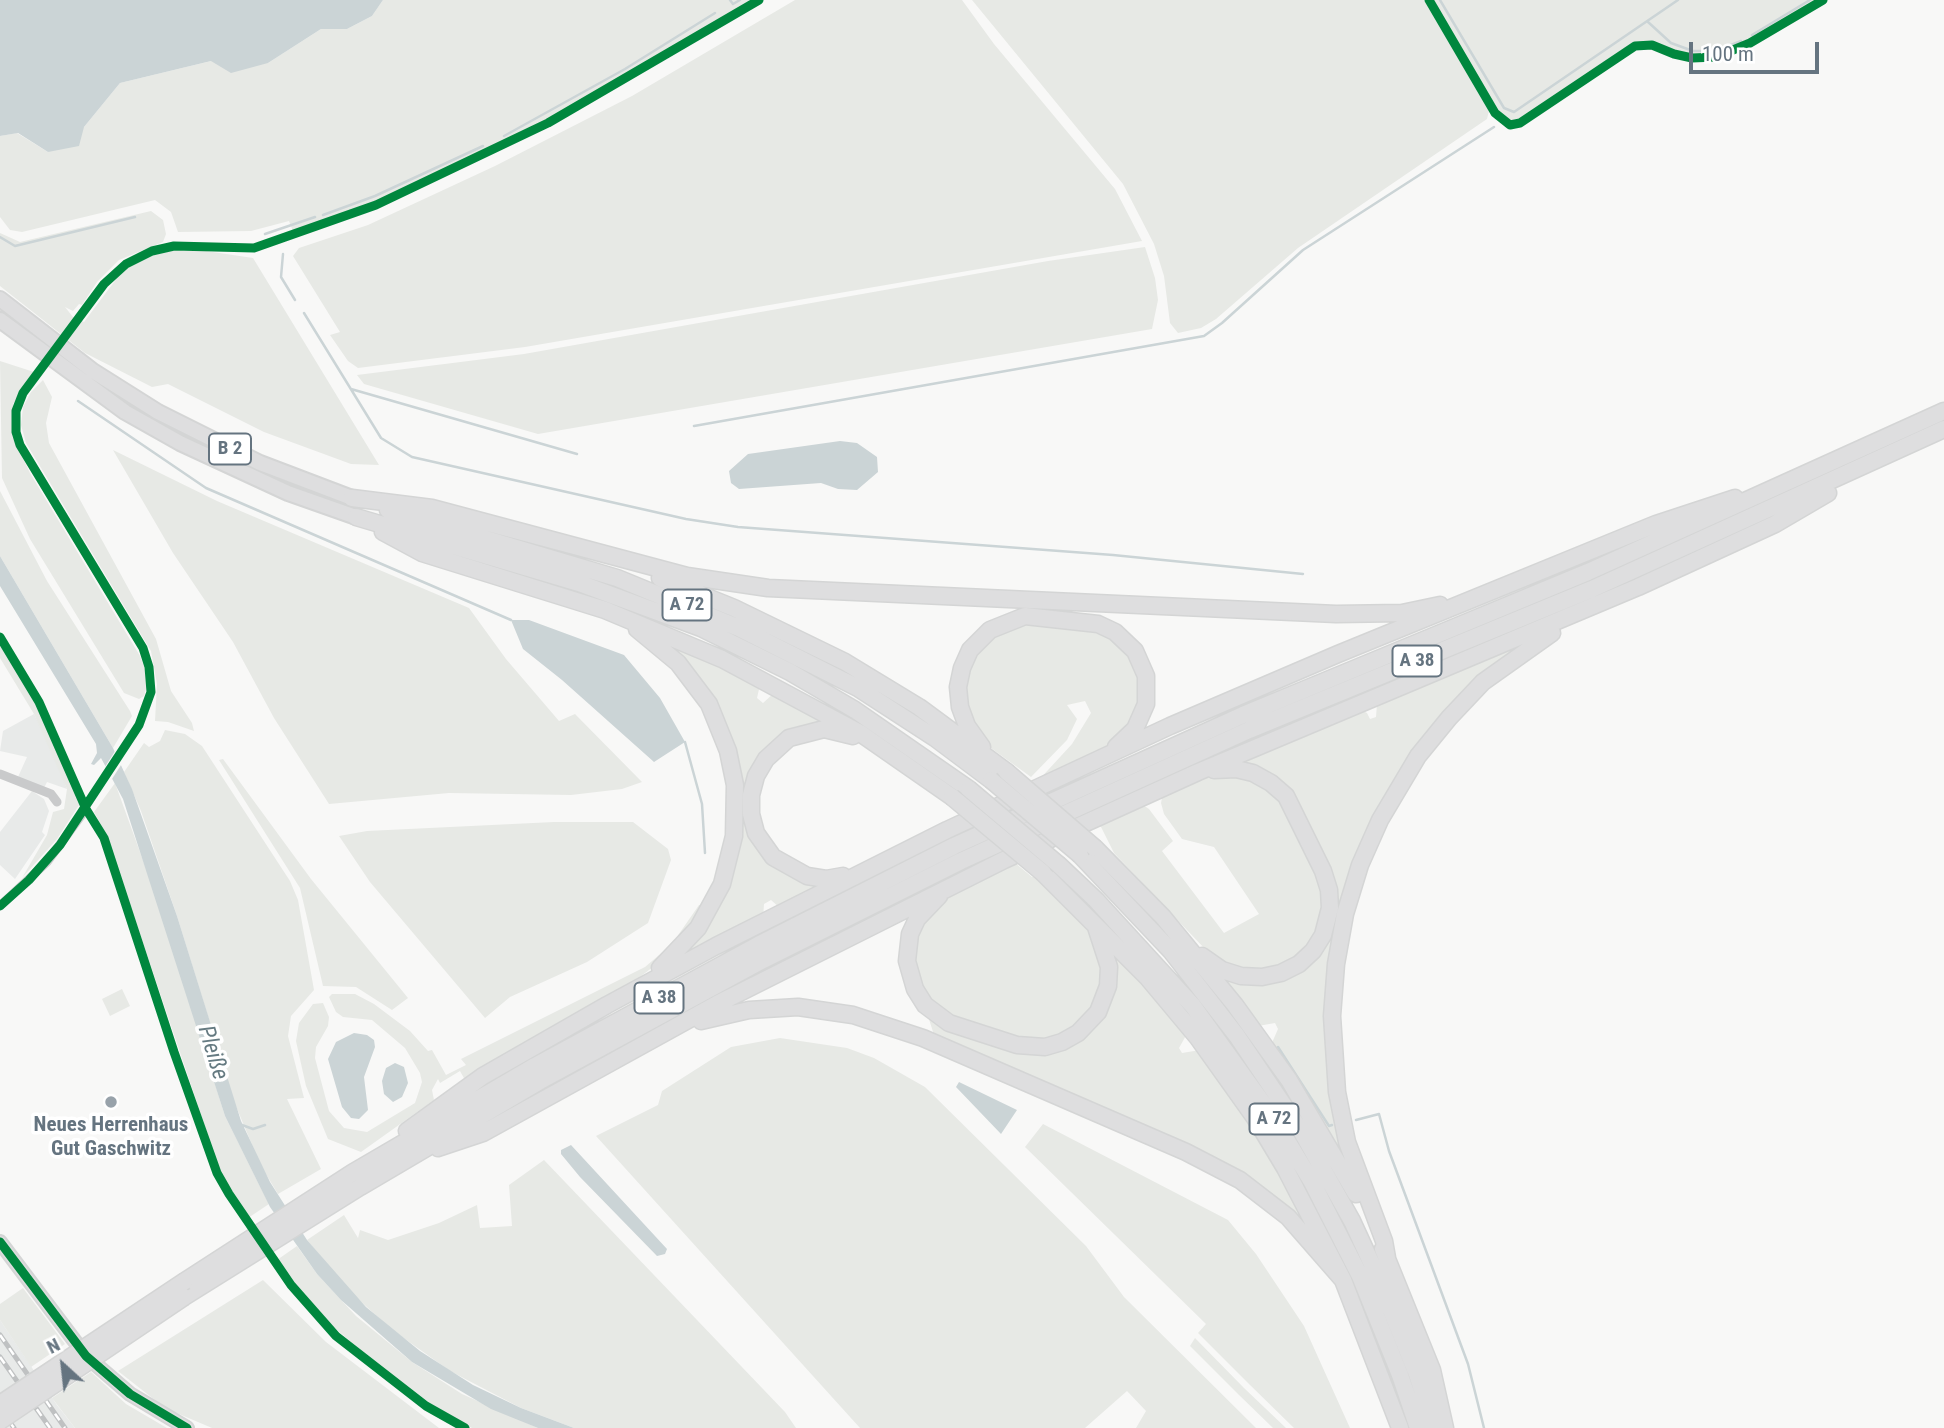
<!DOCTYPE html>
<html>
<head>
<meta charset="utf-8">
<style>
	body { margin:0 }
	#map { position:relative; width:1944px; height:1428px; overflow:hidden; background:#f8f8f7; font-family:"Roboto Condensed",sans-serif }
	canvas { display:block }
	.north { position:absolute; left:28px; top:1330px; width:70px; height:70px; -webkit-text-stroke:5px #fff; paint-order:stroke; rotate:333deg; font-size:19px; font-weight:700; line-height:28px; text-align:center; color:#657480 }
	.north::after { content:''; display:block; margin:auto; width:24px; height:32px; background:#657480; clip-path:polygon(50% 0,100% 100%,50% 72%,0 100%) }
	.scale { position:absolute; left:1689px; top:42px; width:130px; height:32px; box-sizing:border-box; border:4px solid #657480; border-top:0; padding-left:9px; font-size:21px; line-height:24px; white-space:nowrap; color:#657480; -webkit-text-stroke:5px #fff; paint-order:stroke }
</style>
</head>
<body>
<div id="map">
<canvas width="1944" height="1428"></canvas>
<div class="north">N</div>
<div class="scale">100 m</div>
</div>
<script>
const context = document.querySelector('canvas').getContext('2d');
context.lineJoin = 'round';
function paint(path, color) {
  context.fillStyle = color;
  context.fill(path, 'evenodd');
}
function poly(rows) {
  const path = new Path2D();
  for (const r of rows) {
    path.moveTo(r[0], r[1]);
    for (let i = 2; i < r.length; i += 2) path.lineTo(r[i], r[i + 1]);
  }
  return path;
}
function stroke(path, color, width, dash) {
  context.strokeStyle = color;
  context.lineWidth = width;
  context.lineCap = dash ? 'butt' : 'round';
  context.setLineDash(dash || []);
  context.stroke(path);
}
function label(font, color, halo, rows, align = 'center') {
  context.font = font + ' "Roboto Condensed",sans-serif';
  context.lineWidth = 7;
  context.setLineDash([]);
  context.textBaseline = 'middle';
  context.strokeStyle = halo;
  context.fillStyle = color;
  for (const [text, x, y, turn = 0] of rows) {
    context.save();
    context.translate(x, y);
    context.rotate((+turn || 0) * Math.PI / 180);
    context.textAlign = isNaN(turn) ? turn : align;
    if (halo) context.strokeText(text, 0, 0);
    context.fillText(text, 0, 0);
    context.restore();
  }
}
paint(poly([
	[34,714,55,755,67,789,47,782,44,788,18,777,27,757,0,751,3,731],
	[32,791,44,799,49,811,42,832,45,835,15,879,0,865,0,832],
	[0,1320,57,1405,75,1428,0,1428]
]), '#e8eae9');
paint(poly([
	[383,0,759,0,548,123,376,205,294,234,289,221,251,231,178,232,171,212,155,200,22,232,10,230,0,217,0,136,17,133,48,152,84,127,120,83,211,61,268,63,321,29,347,29,372,16],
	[795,0,962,0,994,44,1115,189,1142,241,525,347,358,368,348,361,330,335,340,332,293,256,299,248,368,225,495,166,632,96],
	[972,0,1424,0,1489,111,1487,119,1298,248,1216,319,1201,328,1178,333,1170,323,1164,276,1154,244,1123,184],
	[1429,0,1823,0,1750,43,1716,57,1692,58,1674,54,1652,45,1635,46,1520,123,1510,125,1495,113],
	[151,211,163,220,166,234,163,242,119,260,97,282,82,305,79,304,73,311,65,307,73,317,84,322,117,278,128,268,154,255,172,251,206,251,253,258,379,465,351,464,264,432,168,384,152,387,85,353,0,286,0,233,20,242],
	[1145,247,1155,278,1158,300,1152,329,538,434,364,384,357,375,524,354,1048,261],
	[0,361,34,372,13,404,12,436,30,473,140,656,145,669,146,689,144,696,139,699,124,693,30,539,2,478],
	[43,380,52,397,46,423,49,443,156,639,171,691,192,723,194,731,168,722,155,721,157,684,151,651,26,443,21,425,23,407,31,392],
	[113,450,217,501,469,608,506,659,559,721,575,714,642,782,622,789,571,795,449,793,329,804,274,718,233,642,173,553],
	[0,491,47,581,130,711,132,716,113,748,0,556],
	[1023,622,1095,630,1124,645,1140,674,1138,715,1110,746,1037,782,1072,744,1091,713,1085,701,1067,705,1077,719,1067,740,1031,777,984,743,970,723,964,691,971,658,989,637],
	[658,634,760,685,757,698,763,703,774,693,839,725,799,729,746,796,778,869,797,879,826,883,780,908,771,900,764,904,763,919,668,969,720,899,736,764],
	[0,640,47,722,81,802,57,839,22,878,47,835,53,812,64,809,67,789,34,714,0,658],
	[1523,642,1494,665,1424,740,1334,941,1345,1159,1343,1160,1271,1045,1278,1029,1275,1023,1258,1026,1216,972,1274,979,1331,927,1303,815,1232,762,1358,708,1367,713,1370,719,1376,717,1377,704],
	[165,730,185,734,202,746,290,881,298,900,314,990,291,1016,288,1036,304,1098,287,1099,321,1169,278,1194,261,1166,235,1104,177,916,141,811,124,772,144,743,149,747,160,741],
	[223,759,311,879,408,998,392,1010,356,987,323,986,300,888,219,760],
	[1222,772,1244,774,1274,790,1298,825,1326,899,1315,941,1292,963,1263,972,1235,968,1205,949,1114,853,1101,827,1091,826,1140,803,1149,809,1173,841,1162,851,1224,933,1259,914,1214,847,1182,839,1164,814,1161,803,1163,793,1202,776],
	[115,783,157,899,225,1116,269,1204,248,1218,220,1171,107,836,94,812],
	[554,822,633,822,668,849,671,860,648,923,587,962,510,997,485,1018,370,882,339,836,367,831],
	[1014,862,1032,877,1037,875,1081,918,1102,951,1101,996,1079,1025,1050,1039,1017,1039,950,1016,928,998,916,975,914,948,920,927,942,898],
	[699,905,707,905,666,957,632,983,465,1080,460,1071,440,1083,438,1079,432,1090,434,1100,361,1152,328,1139,306,1086,296,1041,299,1023,313,1004,323,1003,329,1017,328,1026,316,1047,315,1058,329,1111,344,1128,367,1132,415,1103,422,1082,420,1073,405,1048,372,1020,343,1017,336,1012,329,997,332,994,355,994,374,1004,410,1031,428,1051,432,1050,446,1075,466,1065,461,1059,645,967,672,944],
	[1113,952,1188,1032,1179,1048,1182,1053,1200,1050,1240,1104,1311,1229,1274,1195,1225,1164,934,1035,927,1013,1011,1048,1079,1039,1100,1022,1111,1002,1115,963],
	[122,989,130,1006,110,1016,102,999],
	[780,1038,847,1048,874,1058,925,1087,1086,1246,1124,1297,1256,1428,1136,1428,1146,1411,1127,1391,1085,1428,860,1428,596,1136,658,1105,662,1091,731,1047],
	[1043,1124,1228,1220,1256,1254,1304,1326,1350,1428,1294,1428,1249,1384,1198,1333,1206,1324,1025,1147],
	[544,1160,785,1412,796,1428,574,1428,521,1408,450,1371,391,1329,346,1288,307,1240,344,1215,358,1238,360,1230,388,1240,439,1223,477,1205,480,1228,512,1226,509,1185],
	[297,1246,317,1274,356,1316,412,1362,462,1394,538,1428,472,1428,428,1403,388,1374,321,1316,277,1260],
	[263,1280,326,1342,439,1428,212,1428,165,1408,118,1371],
	[23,1288,65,1344,31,1367,0,1320,0,1304],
	[1195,1338,1244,1388,1286,1428,1273,1428,1238,1394,1190,1346],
	[91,1372,126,1404,167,1428,75,1428,52,1398]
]), '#e7e9e5');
paint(poly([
	[0,0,383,0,372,16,347,29,321,29,268,63,231,73,211,61,120,83,84,127,79,146,48,152,18,133,0,136],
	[840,441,857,443,877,457,878,472,857,490,838,489,821,483,739,489,731,483,729,471,748,454],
	[0,556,113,748,132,789,177,916,241,1121,270,1182,307,1240,366,1307,420,1351,473,1385,521,1408,574,1428,538,1428,491,1409,412,1362,341,1300,317,1274,270,1207,225,1116,123,799,101,758,94,765,91,764,97,753,96,744,0,586],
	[511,620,529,620,624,655,660,698,685,742,654,762,562,680,523,649],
	[354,1033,367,1035,374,1040,375,1047,364,1077,368,1110,359,1119,351,1118,342,1107,328,1059,336,1042],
	[395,1063,404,1067,408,1083,402,1097,393,1102,384,1094,382,1081,386,1068],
	[959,1082,1017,1110,1001,1134,956,1087],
	[571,1145,667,1249,665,1254,657,1256,580,1177,561,1154,561,1150]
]), '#cbd4d6');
paint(poly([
	[117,748,123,762,110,782,103,770]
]), '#f8f8f7');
stroke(poly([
	[730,0,733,4,740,0],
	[1440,0,1504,108,1514,112,1678,0],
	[1648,22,1671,43,1693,51,1716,51,1741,41],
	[1752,35,1810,0],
	[504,136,625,69,715,13],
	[323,215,375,196,483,146],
	[265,234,315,217],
	[0,237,15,246,135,217],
	[283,254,281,277,295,300],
	[304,313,381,438,412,457,686,519,738,527,1113,555,1303,574],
	[351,389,577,454],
	[78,401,206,488,511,620],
	[694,426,1204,336,1222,323,1303,250,1494,127],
	[685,742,702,804,705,853],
	[1278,1047,1329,1126,1332,1125],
	[1356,1120,1379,1114,1389,1151,1468,1364,1484,1428],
	[242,1125,253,1129,265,1125]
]), '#cbd4d6', 2.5);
const secondary = poly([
	[0,1242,86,1356,130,1394,187,1428]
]);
const trunk = poly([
	[0,299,93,371,158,412,260,463,352,498],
	[0,320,125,412,180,443,288,493,356,517]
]);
const motorway = poly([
	[352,498,432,508,687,576,768,588,1336,614,1402,613,1440,605],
	[388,510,617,578,739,628,858,688,935,738,991,780],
	[356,517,579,583,701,628,790,672,855,710,969,789],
	[383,532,422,553,605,610,722,659,860,733,952,797],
	[660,578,734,608,845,662,919,707,1007,772],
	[637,629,678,663,709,704,728,751,735,785,734,836,722,884,698,928,660,968],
	[982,747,967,726,960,707,958,687,962,668,970,650,990,630,1025,616,1098,624,1115,632,1135,651,1146,676,1146,704,1135,729,1116,747],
	[1095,848,1163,917,1235,1005,1289,1080,1356,1194],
	[1080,855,1171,951,1237,1036,1303,1134,1352,1221,1376,1273,1417,1374,1434,1428],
	[1059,865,1096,900,1193,1006,1272,1116,1312,1182,1360,1276,1400,1375,1418,1428],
	[1043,873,1147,977,1198,1038,1255,1118,1285,1168,1343,1280,1400,1428],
	[843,876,826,879,807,876,773,857,756,833,751,814,751,795,756,776,766,759,789,738,824,729,853,736],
	[939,896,917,919,910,934,907,961,915,989,925,1005,949,1023,1017,1045,1045,1047,1062,1042,1078,1033,1098,1012,1108,986,1109,967,1096,927],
	[1202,956,1222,970,1241,976,1262,977,1281,973,1299,964,1313,951,1323,935,1330,908,1329,890,1323,871,1286,796,1271,783,1253,773,1236,769,1214,770],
	[701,1021,749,1010,798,1007,853,1015,923,1038,1186,1152,1240,1180,1288,1217,1343,1280],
	[407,1131,483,1076,607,1005,716,946,947,830,1170,726,1338,654,1656,524,1735,498],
	[438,1148,483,1133,717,1004,1004,860,1198,772,1638,587,1775,524,1828,493],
	[1383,1249,1432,1370,1445,1428],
	[1387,1258,1384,1241,1347,1142,1337,1092,1332,1016,1336,964,1345,914,1360,865,1380,820,1418,756,1449,718,1483,682,1552,633],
	[185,1281,352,1173,535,1066,758,945,954,846,1243,715,1588,572,1944,411],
	[184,1297,360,1187,540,1081,763,960,961,861,1249,730,1592,589,1944,429]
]);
stroke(secondary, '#d4d5d5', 16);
stroke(trunk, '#d4d5d5', 18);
stroke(motorway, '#d4d5d5', 19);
stroke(poly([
	[0,774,51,794,57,802],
	[0,906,47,862,86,809]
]), '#c9cacb', 9);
stroke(secondary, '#dededf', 12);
stroke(trunk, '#dededf', 14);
stroke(motorway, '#dededf', 16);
const rail = poly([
	[0,1335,65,1428],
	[0,1357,50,1428],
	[0,1408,14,1428]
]);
stroke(rail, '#bfc1c2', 5);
stroke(rail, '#fff', 2.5, [8]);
const motorwayBridge = poly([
	[1007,772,1095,848],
	[991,780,1080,855],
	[969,789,1059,865],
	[952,797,1043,873],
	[0,1404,185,1281],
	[0,1421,184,1297]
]);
stroke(motorwayBridge, '#d4d5d5', 19, []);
stroke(motorwayBridge, '#dededf', 16);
stroke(poly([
	[1429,0,1495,113,1510,125,1520,123,1635,46,1652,45,1674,54,1692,58,1716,57,1750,43,1823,0],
	[0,637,39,702,86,809,104,838,174,1052,217,1173,229,1194,291,1285,336,1336,426,1406,465,1428],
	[0,906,29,880,60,845,139,725,151,692,149,667,143,648,20,445,16,432,16,411,23,393,104,284,126,264,152,251,174,246,254,248,376,205,548,123,759,0],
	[0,1242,86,1356,130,1394,187,1428]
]), '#00873e', 9);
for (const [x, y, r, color] of [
	[111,1102,7,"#98a2aa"]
]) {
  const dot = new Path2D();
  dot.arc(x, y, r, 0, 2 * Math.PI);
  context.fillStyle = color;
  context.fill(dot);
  stroke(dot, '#fff', 2.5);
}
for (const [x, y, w] of [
	[230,449,42],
	[687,605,49],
	[1417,661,49],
	[659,998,49],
	[1274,1119,49]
]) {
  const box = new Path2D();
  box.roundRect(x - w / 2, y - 15.5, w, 31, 5);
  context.fillStyle = '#fff';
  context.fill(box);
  stroke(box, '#657480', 2);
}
label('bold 19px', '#657480', null, [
	["B 2",230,449],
	["A 72",687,605],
	["A 38",1417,661],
	["A 38",659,998],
	["A 72",1274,1119]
]);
label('bold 21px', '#657480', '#fff', [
	["Neues Herrenhaus",111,1126],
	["Gut Gaschwitz",111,1150]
]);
label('italic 23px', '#657a81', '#fff', [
	["Pleiße",212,1053,73]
]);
</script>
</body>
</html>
